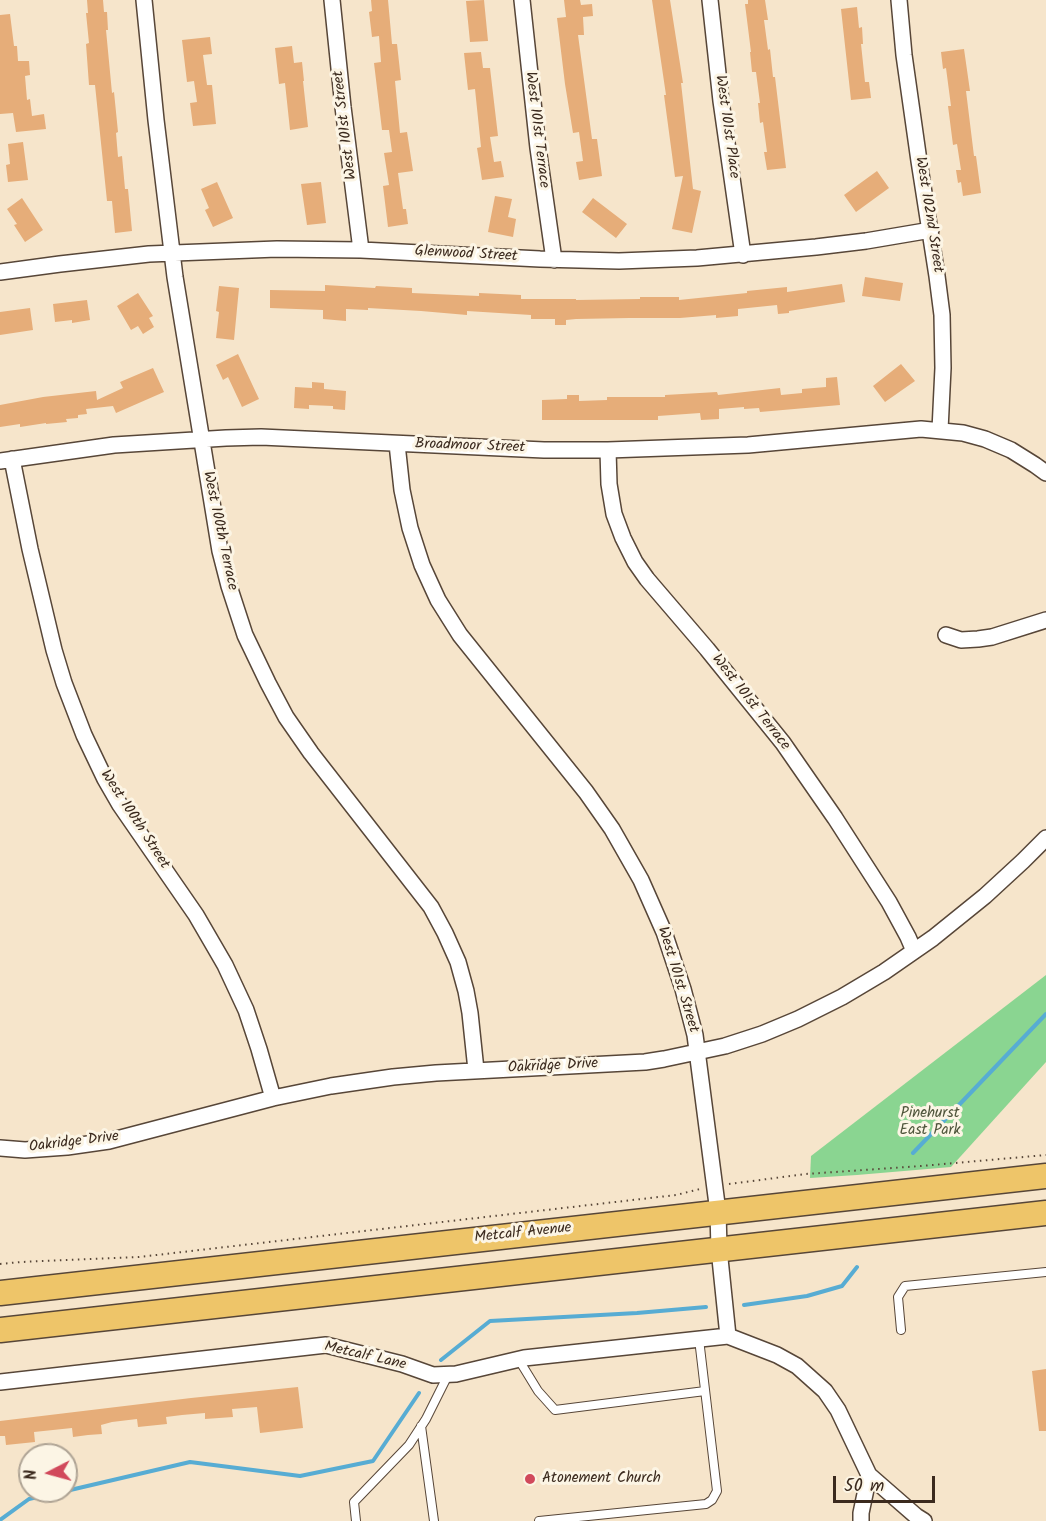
<!DOCTYPE html>
<html>
<head>
<meta charset="utf-8">
<style>
	body { margin:0 }
	#map { position:relative; width:1046px; height:1521px; overflow:hidden; background:#f6e5cb; font-family:Kalam,sans-serif }
	canvas { display:block }
	.north { position:absolute; left:18px; top:1443px; width:60px; height:60px; box-sizing:border-box; background:#fcf5e5; border:2px solid #afa495; border-radius:50%; rotate:264deg; font-size:16px; font-weight:700; line-height:24px; text-align:center; color:#3b2a1e }
	.north::after { content:''; display:block; margin:auto; width:21px; height:27px; background:#d1495b; clip-path:polygon(50% 0,100% 100%,50% 72%,0 100%) }
	.scale { position:absolute; left:833px; top:1476px; width:102px; height:27px; box-sizing:border-box; border:3px solid #3b2a1e; border-top:0; padding-left:8px; font-size:18px; line-height:21px; white-space:nowrap; color:#3b2a1e; -webkit-text-stroke:4px #fcf5e5; paint-order:stroke }
</style>
</head>
<body>
<div id="map">
<canvas width="1046" height="1521"></canvas>
<div class="north">N</div>
<div class="scale">50 m</div>
</div>
<script>
const context = document.querySelector('canvas').getContext('2d');
context.lineJoin = 'round';
function paint(path, color) {
  context.fillStyle = color;
  context.fill(path, 'evenodd');
}
function poly(rows) {
  const path = new Path2D();
  for (const r of rows) {
    path.moveTo(r[0], r[1]);
    for (let i = 2; i < r.length; i += 2) path.lineTo(r[i], r[i + 1]);
  }
  return path;
}
function stroke(path, color, width, dash) {
  context.strokeStyle = color;
  context.lineWidth = width;
  context.lineCap = dash ? 'butt' : 'round';
  context.setLineDash(dash || []);
  context.stroke(path);
}
function label(font, color, halo, rows, align = 'center') {
  context.font = font + ' Kalam,sans-serif';
  context.lineWidth = 6;
  context.setLineDash([]);
  context.textBaseline = 'middle';
  context.strokeStyle = halo;
  context.fillStyle = color;
  for (const [text, x, y, turn = 0] of rows) {
    context.save();
    context.translate(x, y);
    context.rotate((+turn || 0) * Math.PI / 180);
    context.textAlign = isNaN(turn) ? turn : align;
    if (halo) context.strokeText(text, 0, 0);
    context.fillText(text, 0, 0);
    context.restore();
  }
}
paint(poly([
	[1046,975,1046,1062,951,1167,857,1175,810,1178,811,1156]
]), '#8ad591');
stroke(poly([
	[913,1153,1046,1014],
	[744,1305,807,1296,842,1286,857,1267],
	[441,1360,490,1321,637,1313,706,1307],
	[66,1491,190,1462,300,1476,373,1461,419,1393],
	[0,1520,29,1499,64,1491]
]), '#57acd3', 4);
paint(poly([
	[87,0,103,0,104,12,107,12,108,30,106,30,112,93,114,92,118,132,116,133,118,157,122,156,125,189,128,189,132,231,115,233,112,201,107,201,95,85,89,85,86,44,89,43,86,13,88,13],
	[371,0,388,0,392,44,397,44,401,80,395,81,400,133,407,132,413,171,398,173,403,209,406,209,408,224,388,227,383,186,389,185,384,153,392,152,389,130,382,130,374,63,381,62,379,36,372,37,369,12,372,11],
	[484,0,488,41,470,42,466,1],
	[564,0,580,0,581,5,592,4,593,16,583,17,584,35,578,35,592,139,597,139,602,176,579,180,576,162,583,161,579,132,573,133,565,84,557,18,566,17],
	[652,0,670,0,683,83,681,83,693,189,701,191,692,233,672,229,683,176,675,177,664,95,666,95],
	[748,0,765,0,768,20,764,20,768,50,770,49,773,77,775,77,786,168,767,170,764,152,767,152,763,122,760,123,758,103,760,103,756,72,752,72,750,52,751,52,745,4,748,4],
	[857,7,859,28,862,27,863,44,861,44,865,82,869,82,871,98,851,100,841,9],
	[10,14,14,46,17,46,18,61,29,61,30,75,25,76,27,100,30,99,32,116,44,114,46,129,16,132,13,113,0,114,0,15],
	[210,37,212,54,203,55,207,85,212,85,216,124,193,126,190,103,197,102,194,81,187,82,182,40],
	[292,46,294,63,302,62,304,81,303,81,308,127,290,130,285,83,279,84,275,48],
	[964,49,970,91,966,91,974,156,976,156,981,193,963,196,961,182,958,183,956,170,961,170,957,144,953,145,948,106,951,106,946,68,943,69,941,52],
	[481,52,483,68,490,68,498,136,490,137,494,162,501,161,504,177,482,180,477,148,481,147,475,89,468,90,464,53],
	[23,142,28,180,8,182,6,165,10,164,8,144],
	[877,171,889,188,856,212,844,195],
	[217,182,233,218,213,227,205,210,209,208,201,189],
	[321,182,326,223,307,225,301,184],
	[495,196,512,199,508,217,516,219,513,237,488,232],
	[22,198,43,230,25,242,14,225,17,224,7,209],
	[593,198,627,224,616,238,582,212],
	[865,277,903,283,900,301,862,296],
	[842,284,845,302,789,311,789,313,778,314,777,305,738,309,738,316,716,318,716,315,680,318,629,318,576,319,566,320,566,325,555,325,555,319,531,319,531,315,467,311,467,315,421,311,368,308,368,310,346,309,346,321,323,319,323,310,270,308,270,290,325,291,325,285,375,288,376,286,412,288,412,293,479,296,479,293,521,295,521,299,576,299,576,300,640,299,640,297,679,297,679,300,747,293,747,291,787,287,787,292],
	[219,286,239,288,234,340,216,338,219,312,216,311],
	[138,293,153,316,149,318,154,327,143,334,138,326,131,330,117,306],
	[87,300,90,320,72,323,72,320,55,322,53,304],
	[30,308,33,330,0,335,0,312],
	[238,354,259,399,242,407,228,377,223,380,216,365],
	[901,364,915,381,885,402,873,386],
	[153,368,164,392,116,413,113,406,86,409,87,414,78,415,78,418,66,419,67,422,46,424,46,423,20,427,20,424,0,427,0,405,43,397,96,391,97,400,123,388,120,382],
	[837,377,840,405,760,412,759,408,744,409,744,407,719,409,719,419,701,420,700,413,658,416,658,420,542,420,542,400,567,399,567,395,579,395,579,401,607,400,607,397,665,397,665,395,717,392,718,395,780,388,781,395,802,393,802,389,826,387,826,378],
	[312,382,324,383,324,389,346,391,345,410,333,409,333,406,309,405,309,409,294,408,295,387,312,388],
	[1046,1369,1046,1431,1039,1431,1032,1371],
	[298,1387,303,1428,260,1433,257,1407,232,1409,233,1417,205,1419,205,1413,182,1415,166,1417,167,1424,138,1427,137,1419,112,1422,101,1425,102,1434,88,1435,73,1437,72,1428,34,1432,35,1442,6,1445,5,1436,0,1436,0,1421,191,1398]
]), '#e6ad79');
const service = poly([
	[901,1330,898,1297,905,1286,1046,1272],
	[519,1360,538,1391,555,1410,705,1391],
	[421,1426,434,1521],
	[356,1521,354,1502,409,1445,426,1419,448,1375],
	[539,1521,706,1504,712,1500,717,1491,699,1339]
]);
const minor = poly([
	[144,0,156,120,175,277,220,551,229,586,245,635,268,683,286,717,311,753,431,907,445,933,458,962,466,991,470,1013,476,1070],
	[332,0,343,107,361,250],
	[522,0,538,148,554,260],
	[710,0,721,101,743,255],
	[899,0,904,55,919,161,937,276,942,315,943,368,940,430],
	[0,272,60,264,149,254,277,249,361,250,540,259,619,261,697,258,816,247,866,241,931,230],
	[397,444,402,490,410,528,422,565,438,600,460,635,586,792,612,829,641,880,664,932,683,989,695,1035,718,1212,719,1249,728,1336,777,1355,797,1366,825,1391,838,1410,869,1475,861,1513,861,1521],
	[608,450,609,484,614,514,623,538,635,562,647,579,707,649,783,743,835,818,889,902,908,937,914,951],
	[12,459,30,549,54,650,64,683,84,735,105,779,120,805,196,915,225,965,246,1010,259,1049,273,1098],
	[0,461,114,445,226,438,261,437,544,450,608,450,748,445,921,429,963,433,985,439,1011,450,1035,465,1046,473],
	[946,635,961,640,978,639,992,637,1046,620],
	[0,1148,25,1150,67,1147,109,1141,273,1098,331,1086,393,1077,436,1073,645,1062,664,1059,725,1046,762,1034,798,1019,842,997,884,972,933,938,985,896,1023,861,1046,838],
	[0,1382,326,1345,402,1364,433,1375,456,1374,524,1358,728,1336],
	[869,1475,916,1516,924,1521]
]);
const primary = poly([
	[0,1293,1046,1176],
	[0,1330,1046,1213]
]);
stroke(service, '#574638', 10);
stroke(minor, '#574638', 18);
stroke(primary, '#574638', 27);
stroke(poly([
	[729,1184,806,1174,921,1166,1046,1155],
	[0,1264,21,1262,139,1257,676,1195,700,1189]
]), '#574638', 2, [1.5, 4.5]);
stroke(service, '#fff', 8);
stroke(minor, '#fff', 15);
stroke(primary, '#eec569', 24);
for (const [x, y, r, color] of [
	[530,1479,6,"#d1495b"]
]) {
  const dot = new Path2D();
  dot.arc(x, y, r, 0, 2 * Math.PI);
  context.fillStyle = color;
  context.fill(dot);
  stroke(dot, '#fcf5e5', 2);
}
label('15px', '#3b2a1e', '#fcf5e5', [
	["West 101st Street",346,125,-97],
	["West 101st Place",726,127,82],
	["West 101st Terrace",536,130,83],
	["West 102nd Street",928,215,81],
	["Glenwood Street",466,255,3],
	["Broadmoor Street",470,447,2],
	["West 100th Terrace",219,531,78],
	["West 101st Terrace",750,703,52],
	["West 100th Street",134,820,57],
	["West 101st Street",677,980,73],
	["Oakridge Drive",553,1067,-3],
	["Oakridge Drive",74,1143,-7],
	["Metcalf Avenue",523,1234,-6],
	["Metcalf Lane",365,1357,13]
]);
label('15px', '#4f553b', '#fcf5e5', [
	["Pinehurst",930,1114],
	["East Park",930,1131]
]);
label('15px', '#3b2a1e', '#fcf5e5', [
	["Atonement Church",542,1479]
], 'left');
</script>
</body>
</html>
